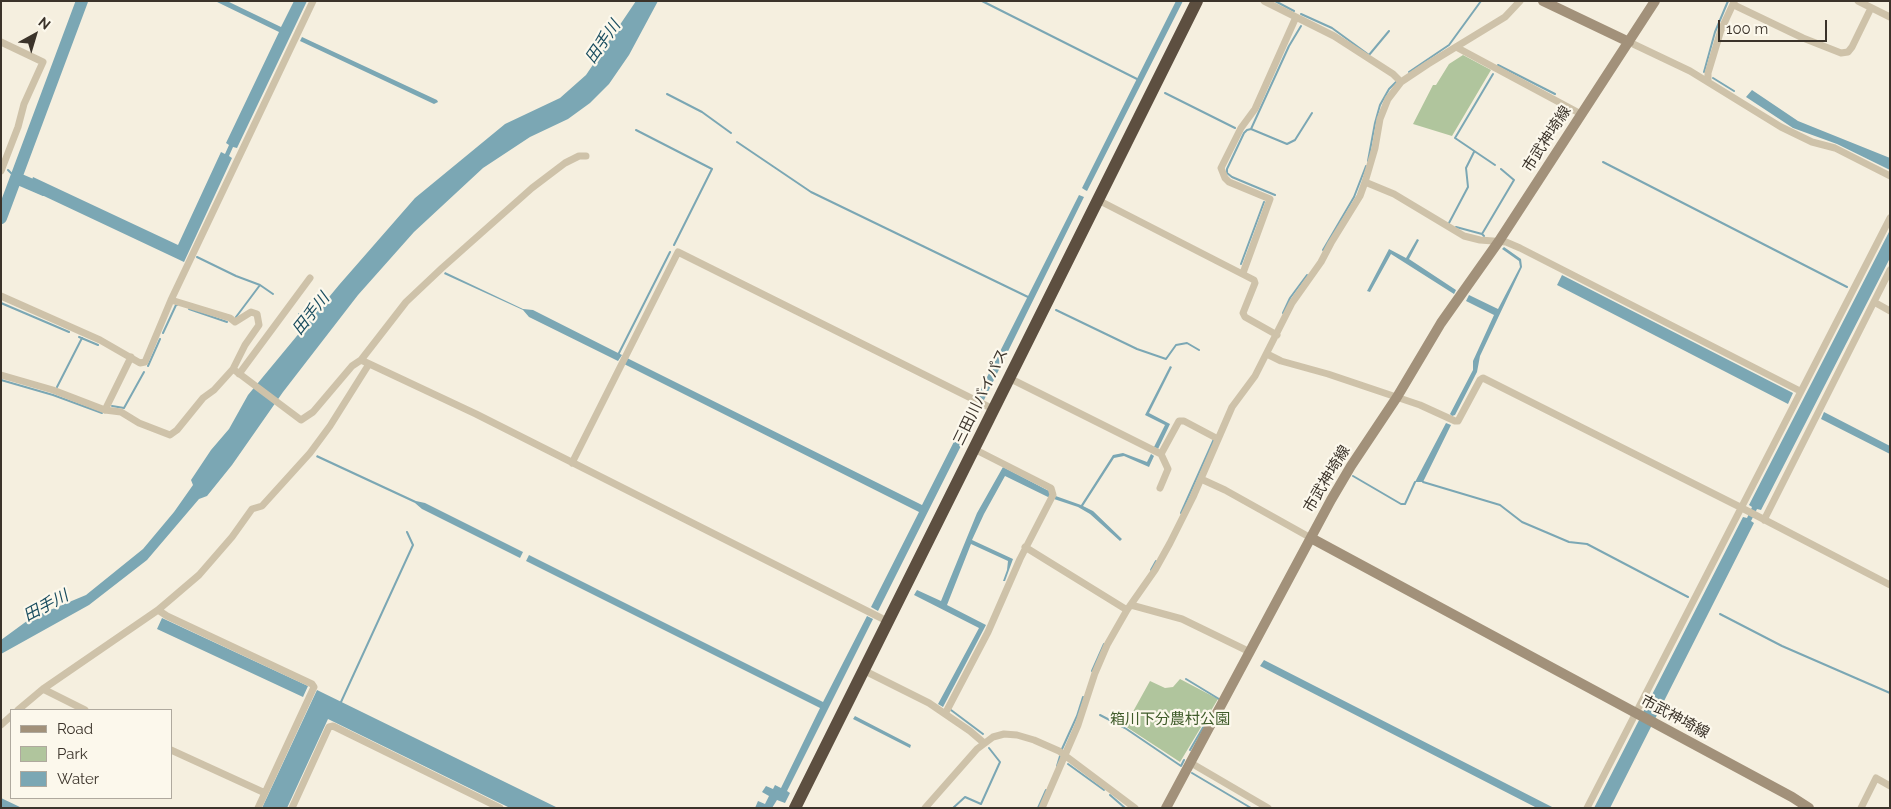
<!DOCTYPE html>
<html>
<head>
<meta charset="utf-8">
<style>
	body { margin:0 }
	#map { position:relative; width:1891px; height:809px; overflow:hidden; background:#f5efdf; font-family:Raleway,sans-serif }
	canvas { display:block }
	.frame { position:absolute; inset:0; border:2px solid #3b332a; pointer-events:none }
	.legend { position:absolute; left:10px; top:709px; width:162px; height:90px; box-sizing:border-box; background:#fcf8ec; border:1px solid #afa99e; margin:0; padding:6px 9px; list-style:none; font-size:15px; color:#3b332a }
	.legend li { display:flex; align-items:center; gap:10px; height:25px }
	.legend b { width:25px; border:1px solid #afa99e }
	.north { position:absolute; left:10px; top:10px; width:50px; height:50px; -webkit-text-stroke:4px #fcf8ec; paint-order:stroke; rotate:39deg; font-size:14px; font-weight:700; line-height:20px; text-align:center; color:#3b332a }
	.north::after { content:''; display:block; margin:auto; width:18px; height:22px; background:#3b332a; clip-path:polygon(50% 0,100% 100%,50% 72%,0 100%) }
	.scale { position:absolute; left:1718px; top:20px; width:109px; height:22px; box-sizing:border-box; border:2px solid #3b332a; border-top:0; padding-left:6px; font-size:15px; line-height:18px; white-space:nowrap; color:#3b332a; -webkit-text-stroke:4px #fcf8ec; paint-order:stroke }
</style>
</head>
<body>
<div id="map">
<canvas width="1891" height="809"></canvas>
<div class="frame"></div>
<ul class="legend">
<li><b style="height:6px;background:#a2917a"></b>Road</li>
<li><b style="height:14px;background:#b0c59d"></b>Park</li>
<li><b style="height:14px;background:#7ba7b4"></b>Water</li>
</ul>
<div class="north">N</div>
<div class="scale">100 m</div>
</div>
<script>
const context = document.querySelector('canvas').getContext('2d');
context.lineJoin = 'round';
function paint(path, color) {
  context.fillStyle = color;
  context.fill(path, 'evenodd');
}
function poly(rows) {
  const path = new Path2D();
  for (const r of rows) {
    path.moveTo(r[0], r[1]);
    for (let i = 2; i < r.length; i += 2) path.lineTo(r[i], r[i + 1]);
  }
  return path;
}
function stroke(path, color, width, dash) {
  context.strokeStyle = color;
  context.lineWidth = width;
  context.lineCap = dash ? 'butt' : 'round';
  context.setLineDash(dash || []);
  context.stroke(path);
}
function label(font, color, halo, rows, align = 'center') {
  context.font = font + ' Raleway,"Noto Sans JP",sans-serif';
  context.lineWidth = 4.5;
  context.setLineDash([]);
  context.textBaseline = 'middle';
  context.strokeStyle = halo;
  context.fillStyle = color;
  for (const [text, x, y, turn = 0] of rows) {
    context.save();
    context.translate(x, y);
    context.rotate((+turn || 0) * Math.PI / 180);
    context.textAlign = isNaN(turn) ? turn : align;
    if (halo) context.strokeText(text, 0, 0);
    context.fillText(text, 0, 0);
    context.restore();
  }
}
paint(poly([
	[1463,55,1491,70,1452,136,1413,124,1433,85,1436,85,1449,64],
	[1180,679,1218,699,1180,762,1125,726,1150,681,1165,688,1173,687]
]), '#b0c59d');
paint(poly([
	[215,1,227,1,281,27,294,1,307,1,237,148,233,147,229,156,232,158,184,262,29,189,30,186,28,186,30,179,32,180,33,177,178,245,221,152,225,154,229,145,226,143,279,32],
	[636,1,658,1,629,55,609,84,590,103,568,119,530,137,483,168,414,232,358,295,283,392,232,465,207,496,199,499,147,560,89,605,1,654,1,640,31,618,86,595,143,549,174,512,193,485,191,480,211,450,229,429,248,395,339,285,415,198,505,124,560,98,586,75],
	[1176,1,1183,1,1087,191,1085,190,1082,188],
	[302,37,437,100,438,102,434,104,300,41],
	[1752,90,1798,121,1890,158,1890,170,1837,144,1793,128,1746,97],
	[1079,195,1084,197,984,400,977,397],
	[1890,230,1890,258,1761,510,1757,509,1751,521,1754,523,1610,808,1594,808,1743,517,1747,518,1752,507,1749,505],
	[1417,239,1419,240,1409,259,1456,290,1454,294,1391,254,1370,292,1367,291,1389,249,1406,258],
	[1504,247,1521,259,1522,267,1480,356,1477,372,1455,415,1452,416,1450,414,1473,370,1473,361,1494,315,1466,301,1469,295,1498,309,1520,267,1519,261,1502,249],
	[445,272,523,309,533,310,622,355,618,361,529,317,523,310,444,274],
	[1562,275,1793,393,1788,404,1557,285],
	[627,358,922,505,973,404,980,408,878,611,871,607,919,512,624,364],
	[1170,366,1172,367,1149,413,1170,424,1158,449,1154,447,1165,425,1145,415],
	[1824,412,1890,446,1890,454,1821,419],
	[1446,423,1451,425,1423,482,1415,482],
	[1123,453,1147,462,1151,454,1154,456,1149,467,1124,456,1114,458,1083,506,1093,511,1122,539,1120,541,1090,514,1078,507,1048,497,1005,476,984,514,972,540,1013,559,1005,581,1003,581,1007,570,1008,561,971,544,947,605,986,625,943,707,938,704,979,628,914,595,917,590,941,601,977,513,1003,467,1049,491,1050,494,1081,505,1113,455],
	[317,455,416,501,425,503,523,552,520,558,422,509,415,503,316,457],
	[529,555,823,702,867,616,873,619,787,791,790,793,785,803,777,800,772,808,755,808,758,801,765,804,769,796,762,792,766,786,773,789,775,785,781,788,820,708,526,561],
	[162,618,308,686,303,697,157,629],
	[1264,660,1554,808,1537,808,1260,666],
	[317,690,558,808,510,808,328,719,287,808,262,808],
	[855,716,911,745,910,748,853,719],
	[1,798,22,808,1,808]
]), '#7ba7b4');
stroke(poly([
	[982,1,1137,79],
	[1275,1,1294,11],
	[1301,14,1332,28,1369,55,1389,31],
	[1498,65,1555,94],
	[1409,72,1449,45,1481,1],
	[1704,72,1715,32,1728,1],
	[1493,74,1455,138,1495,165],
	[1713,78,1734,91],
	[1165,93,1235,128],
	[667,94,702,112,731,133],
	[1251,129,1287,144,1295,140,1312,113],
	[636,130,712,169,674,245],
	[737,142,811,192,1028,297],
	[1368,161,1375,123,1380,105,1389,89,1397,81],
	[1603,162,1847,287],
	[8,170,16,178],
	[1275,195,1232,177,1227,173,1227,169,1244,133,1247,130,1251,129,1289,46,1301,26],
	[1449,223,1468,187,1466,168,1474,152],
	[1456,227,1482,234],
	[1484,236,1482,234,1514,180,1501,169],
	[1323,250,1354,197,1366,166],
	[197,257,236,276,260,285,273,294],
	[1241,264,1264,202],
	[1,303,69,332],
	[189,309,227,322],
	[1056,310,1137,349,1166,359,1176,345,1187,343,1199,350],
	[1283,313,1290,298,1307,275],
	[299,314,311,323],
	[236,317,260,285],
	[163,333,176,305,177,305],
	[79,337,98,345],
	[618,355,670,252],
	[148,366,160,339],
	[1,380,53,395,102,413],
	[57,387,82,338],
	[112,406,124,408,144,372],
	[1353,476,1401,504,1405,504,1415,482],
	[1423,482,1500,505,1522,522,1569,542,1587,544,1688,597],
	[1181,513,1214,439],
	[1151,570,1156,561],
	[1720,614,1782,646,1890,693],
	[1092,671,1104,644],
	[1186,679,1219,699],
	[341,702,413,545,407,532],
	[951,710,983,734],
	[1100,715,1125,728,1181,766,1184,760],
	[1062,749,1077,716,1083,697],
	[1190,750,1212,712],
	[1068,764,1104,790],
	[1057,766,1060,756],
	[1192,773,1251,808],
	[1110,795,1125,808],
	[953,808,965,797,981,804,1000,762,989,748],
	[1038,808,1046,790]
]), '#7ba7b4', 2);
stroke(poly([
	[16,178,44,190],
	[1,218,82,1]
]), '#7ba7b4', 12);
stroke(poly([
	[1264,1,1334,36,1393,74,1401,82],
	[1858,1,1890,17],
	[1734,5,1803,38,1841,53,1848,52,1852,47,1871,8],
	[1,42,43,62,24,104,18,127,1,171],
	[1629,42,1690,71,1781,127,1812,142,1835,148,1890,176],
	[1456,47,1581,114],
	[1708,81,1708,73,1721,30,1734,2],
	[1365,182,1394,194,1464,236,1480,240,1506,242,1520,248,1800,391],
	[1098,200,1254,280,1255,283,1243,313,1245,317,1277,335],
	[1243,273,1270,199,1229,182,1225,178,1221,168,1241,128,1255,109,1296,17],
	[1,296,100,340,140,363,145,362,171,300,313,1],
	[1874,302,1890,311],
	[1267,354,1281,361,1328,374,1420,405,1455,421,1458,421,1480,380,1483,378,1740,507,1890,585],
	[361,360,406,302,442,268,532,188,565,163,579,156,586,156],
	[233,369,301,420,313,412,352,366,361,360,476,414,887,621],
	[239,374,310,278],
	[1,375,53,390,105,410,121,412,139,423,170,435,177,430,203,398,214,390,233,369,245,345,259,325,257,314,251,312,235,322,230,318,171,300],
	[1009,378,1161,454,1168,469,1160,488],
	[105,410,131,357],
	[1161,454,1179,421,1184,421,1218,439],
	[572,463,678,252,993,409],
	[1201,479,1225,490,1311,538],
	[1764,520,1890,270],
	[1025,547,1127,610],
	[1131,605,1182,619,1250,652],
	[158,610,167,616,312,684,314,687,258,808],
	[863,670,929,703,970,731,984,743],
	[43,689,85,710],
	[18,710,43,689,158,610,199,575,232,537,252,509,262,506,310,453,330,426,369,364],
	[945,714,988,632,1020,559,1053,495,1051,488,974,449],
	[1,725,11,716],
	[171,750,265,793],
	[1191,763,1268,808],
	[292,808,329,727,333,726,500,808],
	[925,808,977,749,993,737,1004,734,1017,735,1034,740,1059,751,1135,808],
	[1042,808,1078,725,1095,673,1107,645,1127,610,1155,570,1170,543,1193,497,1232,407,1255,376,1292,303,1321,262,1331,243,1360,196,1365,182,1375,148,1380,119,1388,99,1401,82,1428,64,1505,17,1520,1],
	[1587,808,1890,218],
	[1861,808,1876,778,1890,786]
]), '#cec2a9', 7);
stroke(poly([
	[1543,1,1629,42],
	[1311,538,1792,797,1809,808],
	[1166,808,1331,500,1351,466,1397,397,1441,323,1499,241,1655,1]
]), '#a2917a', 10);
stroke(poly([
	[795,808,1197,1]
]), '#5d4f40', 12);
label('15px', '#3b332a', '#fcf8ec', [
	["市武神埼線",1547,139,-57],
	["三田川バイパス",981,397,-64],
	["市武神埼線",1327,479,-59],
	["市武神埼線",1675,717,28]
]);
label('15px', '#405c2b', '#fcf8ec', [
	["箱川下分農村公園",1170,719]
]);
label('italic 16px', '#1b4e60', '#fcf8ec', [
	["田手川",603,42,-55],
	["田手川",311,314,-51],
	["田手川",46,606,-28]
]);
</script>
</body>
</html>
